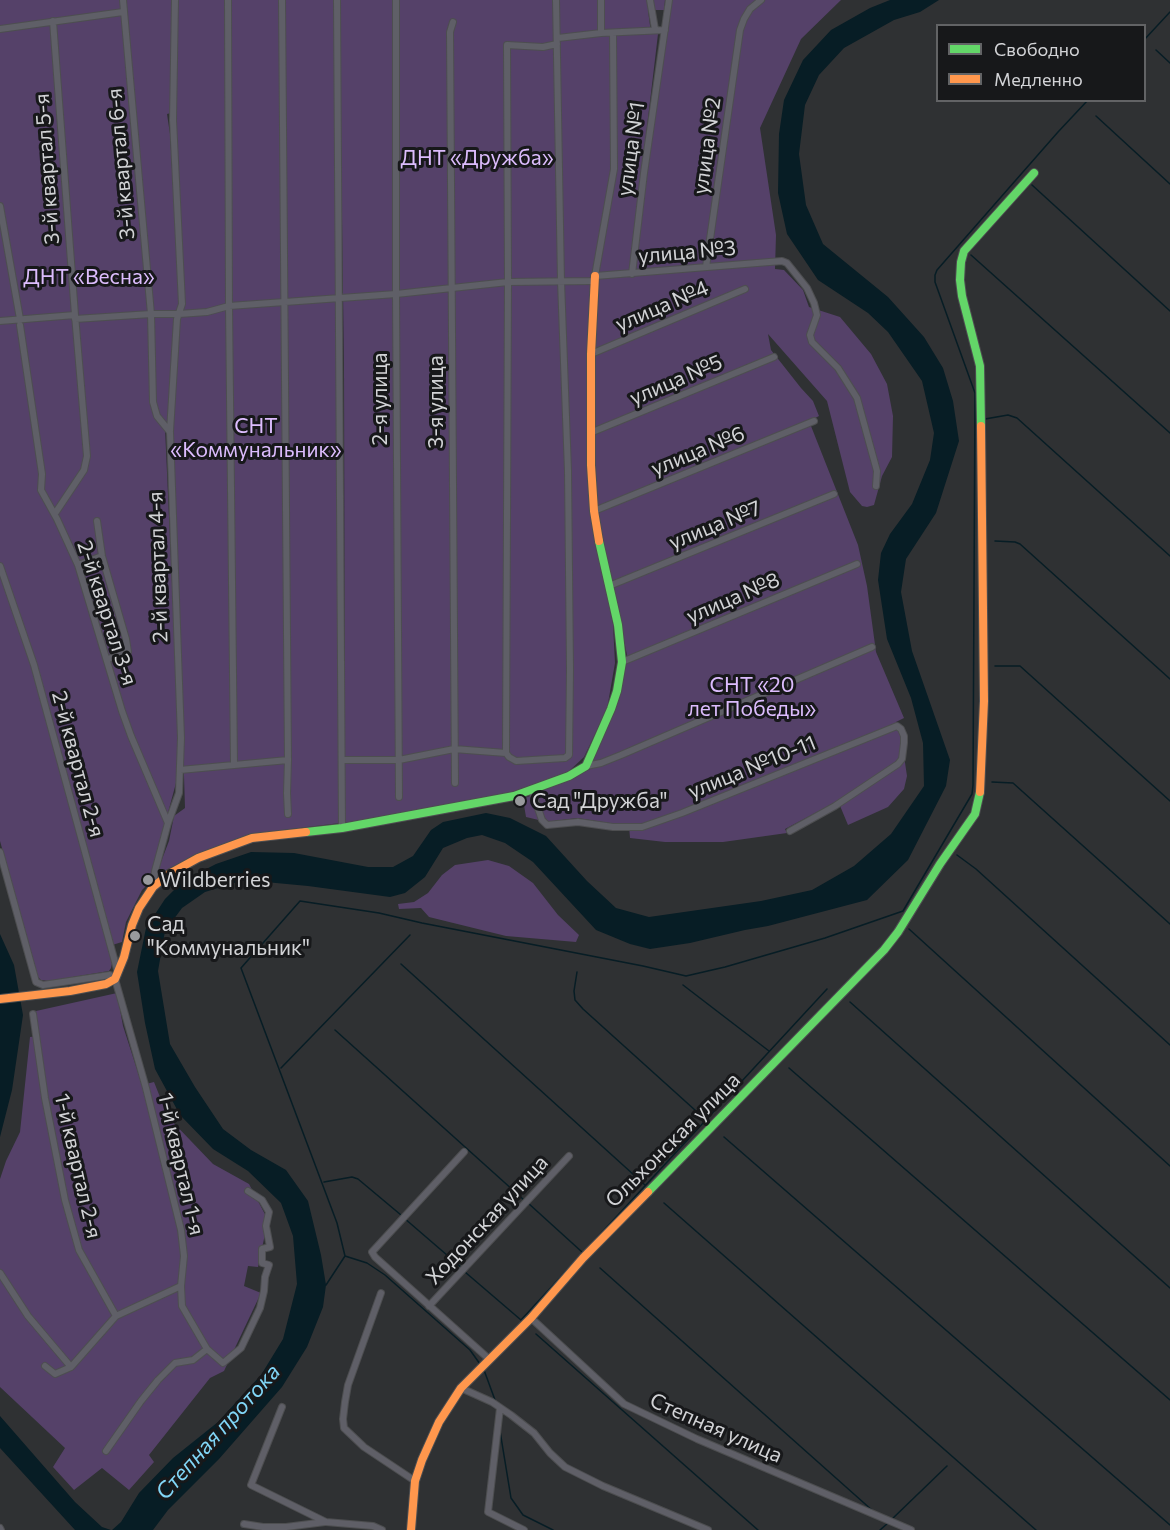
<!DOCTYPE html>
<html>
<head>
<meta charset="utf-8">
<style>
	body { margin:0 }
	#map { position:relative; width:1170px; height:1530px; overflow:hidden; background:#2f3133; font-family:Commissioner,sans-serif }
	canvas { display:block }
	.legend { position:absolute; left:936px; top:24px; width:210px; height:78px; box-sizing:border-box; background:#17181a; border:2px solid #626365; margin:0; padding:8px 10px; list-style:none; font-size:18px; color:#d2d3d6 }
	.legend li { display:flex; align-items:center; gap:12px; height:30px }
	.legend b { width:30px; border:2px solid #626365 }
</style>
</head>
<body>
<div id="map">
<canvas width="1170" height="1530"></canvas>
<ul class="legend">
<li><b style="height:8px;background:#63d668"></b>Свободно</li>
<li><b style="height:8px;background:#ff974d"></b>Медленно</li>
</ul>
</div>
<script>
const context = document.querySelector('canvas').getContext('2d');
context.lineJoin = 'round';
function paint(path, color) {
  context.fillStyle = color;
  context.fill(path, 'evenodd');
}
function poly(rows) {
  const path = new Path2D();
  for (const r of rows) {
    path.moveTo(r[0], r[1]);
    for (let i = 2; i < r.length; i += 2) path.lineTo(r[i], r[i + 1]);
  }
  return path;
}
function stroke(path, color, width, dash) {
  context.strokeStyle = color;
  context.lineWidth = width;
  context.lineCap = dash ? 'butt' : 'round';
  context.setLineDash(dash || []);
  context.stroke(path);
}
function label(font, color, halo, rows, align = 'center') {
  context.font = font + ' Commissioner,sans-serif';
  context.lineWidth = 6;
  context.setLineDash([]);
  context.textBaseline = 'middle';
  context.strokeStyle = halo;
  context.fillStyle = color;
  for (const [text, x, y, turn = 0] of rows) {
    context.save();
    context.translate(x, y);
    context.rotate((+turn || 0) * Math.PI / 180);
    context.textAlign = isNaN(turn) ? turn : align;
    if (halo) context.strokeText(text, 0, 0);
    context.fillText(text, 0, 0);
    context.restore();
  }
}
paint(poly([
	[0,0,173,0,171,113,167,114,170,134,180,306,170,415,165,428,179,738,176,783,149,883,142,890,126,922,122,942,109,946,113,959,111,968,109,971,49,981,41,980,38,977,0,841],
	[177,0,335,0,340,823,251,834,200,853,162,872,155,871,159,867,169,841,174,816,185,808,173,422,180,318,176,119],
	[339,0,553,0,554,26,559,0,665,0,664,10,648,10,651,33,658,34,642,169,671,0,841,0,801,39,760,128,776,235,775,269,784,270,803,290,809,307,840,317,871,354,887,384,893,416,892,457,882,476,874,505,867,507,862,506,850,492,827,401,768,334,771,350,801,388,813,401,819,416,809,421,858,545,867,586,876,652,904,718,896,722,900,729,907,776,904,789,888,807,848,825,838,801,785,829,787,833,723,842,665,842,630,838,629,826,577,818,547,822,526,817,523,799,595,767,592,756,622,680,627,655,594,495,591,287,594,530,613,624,615,663,607,709,584,757,567,773,512,793,345,823,344,365],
	[488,860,509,866,533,883,558,915,579,935,576,942,506,936,429,917,421,908,399,909,398,904,414,902,428,893,442,875,455,865],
	[117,993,123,1026,142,1085,154,1082,168,1117,213,1164,249,1184,268,1220,258,1267,248,1266,244,1286,261,1293,224,1371,210,1378,149,1455,154,1462,129,1490,102,1468,74,1490,53,1467,65,1448,0,1387,0,1179,6,1161,20,1132,30,1037,39,1036,36,1011]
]), '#554169');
paint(poly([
	[890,0,939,0,920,12,894,20,844,48,819,75,805,105,799,154,806,205,823,244,888,297,924,337,943,368,953,401,959,441,936,513,906,559,901,592,912,651,950,760,946,786,908,860,867,900,768,926,745,930,690,943,650,949,630,944,596,930,533,862,505,843,482,835,467,838,443,848,425,877,405,893,390,897,308,886,244,880,205,892,182,908,165,931,158,971,170,1044,195,1087,223,1129,251,1150,286,1170,308,1201,321,1255,326,1285,323,1307,307,1347,282,1387,219,1459,168,1510,153,1530,112,1530,121,1522,139,1493,173,1458,218,1422,261,1375,283,1339,297,1284,293,1236,281,1203,248,1171,213,1149,180,1115,155,1069,145,1023,137,972,146,928,165,899,183,881,216,864,251,852,294,853,368,867,393,867,413,856,431,830,443,822,486,813,510,818,546,836,587,881,616,908,649,917,761,901,812,890,854,866,891,834,924,786,923,743,911,698,887,639,878,580,881,553,890,534,912,504,930,460,934,433,922,381,888,332,868,313,818,280,787,234,778,193,779,134,784,100,803,60,831,30,870,8],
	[0,934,14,965,23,1015,12,1090,0,1137],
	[0,1416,75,1502,102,1527,111,1530,75,1530,0,1448]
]), '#071d25');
stroke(poly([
	[1144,40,1170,12],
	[1156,50,1170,63],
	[1096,116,1170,184],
	[1032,185,1170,311],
	[971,255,1170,433],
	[985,419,1008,415,1017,418,1170,556],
	[995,541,1015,542,1020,544,1170,679],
	[995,666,1020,666,1170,801],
	[992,782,1013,783,1170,924],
	[957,855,976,869,1170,1045],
	[909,929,1170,1166],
	[401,964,645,1185],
	[577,972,574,991,575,1000,583,1009,706,1120],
	[683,985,769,1051],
	[850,1002,1170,1288],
	[335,1030,524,1200],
	[281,1068,410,935],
	[789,1068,1170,1400],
	[724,1137,1170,1525],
	[324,1182,352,1177,358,1179,401,1215],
	[528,1203,582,1252],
	[664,1203,1036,1530],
	[404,1218,462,1268],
	[345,1256,367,1263,385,1275,470,1350,480,1364],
	[600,1268,873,1511],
	[465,1272,521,1320,827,989],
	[326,1285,345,1256,337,1223,241,968,300,901,379,913,422,923,643,966,686,976,725,967,825,938,903,911,972,794,973,785,975,393,935,282,935,275,937,270,1058,132,1088,100],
	[536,1334,758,1530],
	[484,1370,495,1400],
	[500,1431,511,1498,523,1515,553,1530],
	[891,1520,947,1466],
	[880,1530,888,1523]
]), '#071d25', 1.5);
const street = poly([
	[123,0,151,314,153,402,157,416,170,432,181,738,179,793,168,823],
	[228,0,229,306,234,764],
	[282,0,288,760,287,793,288,814],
	[337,0,342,828],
	[396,0,396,294,399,797],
	[650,0,655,29],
	[53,21,75,315,87,456,84,470,56,512],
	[453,22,450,32,455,783],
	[0,29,123,12],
	[601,33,601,0],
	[613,33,614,169,595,276,782,261,787,263,807,288,814,303,817,315,810,335,812,342,838,368,857,398,877,471,876,486],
	[558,38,601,33,665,30],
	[0,206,20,319],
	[706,267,740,30,744,19,750,9,761,0],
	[632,274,644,173,669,0],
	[75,319,151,314,179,314,207,312,229,306,396,294,508,282,594,281],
	[0,321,75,315],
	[20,325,42,474,41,490,57,519,78,565,122,711,131,736,168,823,155,871,153,887],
	[591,354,745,289],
	[170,431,177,319,182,304,173,120,175,0],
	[590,433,774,357],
	[594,511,814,421],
	[97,521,102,556,126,639,128,652,108,659],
	[78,565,102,556],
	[0,566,34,665,118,973],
	[609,586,834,494],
	[622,662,857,564],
	[506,753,508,282,507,45,543,47,557,44],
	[342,760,399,760,454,749,506,753,509,757,516,761,565,758,569,755,570,670,568,471,561,281,556,0],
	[586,766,601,763,621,755,872,647],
	[180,770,288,760],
	[532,791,542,820,547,825,578,822,613,827,642,827,682,813,897,726,901,729,904,736,904,743,902,759,898,764,835,806,790,831],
	[0,852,36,982,43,985,110,975,115,979,146,1088,181,1230,184,1256,181,1286,182,1306,207,1349,193,1360,175,1363,158,1380,141,1401,106,1451],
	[33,1014,45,1098,65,1200,79,1250,116,1316],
	[464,1152,372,1252,375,1257,489,1359],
	[0,1273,28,1316,71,1367],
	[381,1293,348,1385,345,1402,343,1419,344,1428,364,1447,415,1481],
	[429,1306,569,1156],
	[531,1318,624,1404,697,1439,911,1530],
	[207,1349,223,1363,241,1348,260,1308,264,1291,265,1277,269,1265,262,1263,262,1249,270,1247,266,1226,269,1212,262,1200,248,1191],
	[45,1366,55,1374,71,1367,116,1316,181,1286],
	[461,1388,492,1402,511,1415,534,1433,550,1453,565,1467,603,1486,708,1530],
	[282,1407,251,1485,326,1522,373,1526,382,1530],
	[500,1408,488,1512,524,1530],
	[244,1524,263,1527,286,1527,325,1522],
	[0,1528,1,1530]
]);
const fast = poly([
	[981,426,980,366,962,296,960,280,961,262,964,251,1034,173],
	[306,832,342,828,514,796,569,776,586,766,611,709,617,691,622,662,618,625,599,541],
	[648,1192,884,950,898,932,940,864,975,814,980,792]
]);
const slow = poly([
	[595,276,591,354,591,465,594,511,599,541],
	[980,792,984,701,981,426],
	[0,999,70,991,106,984,115,979,124,957,132,925,139,908,153,887,169,874,198,858,252,838,306,832],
	[411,1530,415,1481,422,1460,439,1422,461,1388,531,1318,583,1258,648,1192]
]);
stroke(street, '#4d4e50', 8);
stroke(fast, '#4d4e50', 10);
stroke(slow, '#4d4e50', 10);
stroke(street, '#5f5f67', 6);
stroke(fast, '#63d668', 8);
stroke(slow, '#ff974d', 8);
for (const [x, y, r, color] of [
	[520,801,6,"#999a9d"],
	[148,880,6,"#999a9d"],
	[135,936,6,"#999a9d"]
]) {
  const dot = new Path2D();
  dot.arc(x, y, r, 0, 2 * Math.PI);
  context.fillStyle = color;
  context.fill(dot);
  stroke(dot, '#17181a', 2);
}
label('21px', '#d2d3d6', '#17181a', [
	["улица №2",707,146,-82],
	["улица №1",631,149,-82],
	["3-й квартал 6-я",121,164,-95],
	["3-й квартал 5-я",47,169,-94],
	["улица №3",687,252,-5],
	["улица №4",662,306,-23],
	["улица №5",676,380,-23],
	["2-я улица",380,399,-90],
	["3-я улица",436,402,-90],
	["улица №6",698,451,-22],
	["улица №7",715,525,-22],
	["2-й квартал 4-я",158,567,-92],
	["улица №8",733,598,-23],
	["2-й квартал 3-я",107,613,72],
	["2-й квартал 2-я",78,764,75],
	["улица №10-11",752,767,-22],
	["Ольхонская улица",673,1140,-45],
	["1-й квартал 1-я",181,1164,77],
	["1-й квартал 2-я",78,1166,77],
	["Ходонская улица",487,1220,-47],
	["Степная улица",716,1428,24]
]);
label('21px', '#dcbcfd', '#17181a', [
	["ДНТ «Дружба»",477,158],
	["ДНТ «Весна»",89,277],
	["СНТ",256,426],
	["«Коммунальник»",256,450],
	["СНТ «20",752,685],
	["лет Победы»",752,709]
]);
label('21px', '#d2d3d6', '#17181a', [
	["Сад \"Дружба\"",532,801],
	["Wildberries",160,880],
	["Сад",147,924],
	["\"Коммунальник\"",147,948]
], 'left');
label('italic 22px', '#81d6f7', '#17181a', [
	["Степная протока",218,1432,-48]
]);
</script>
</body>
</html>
